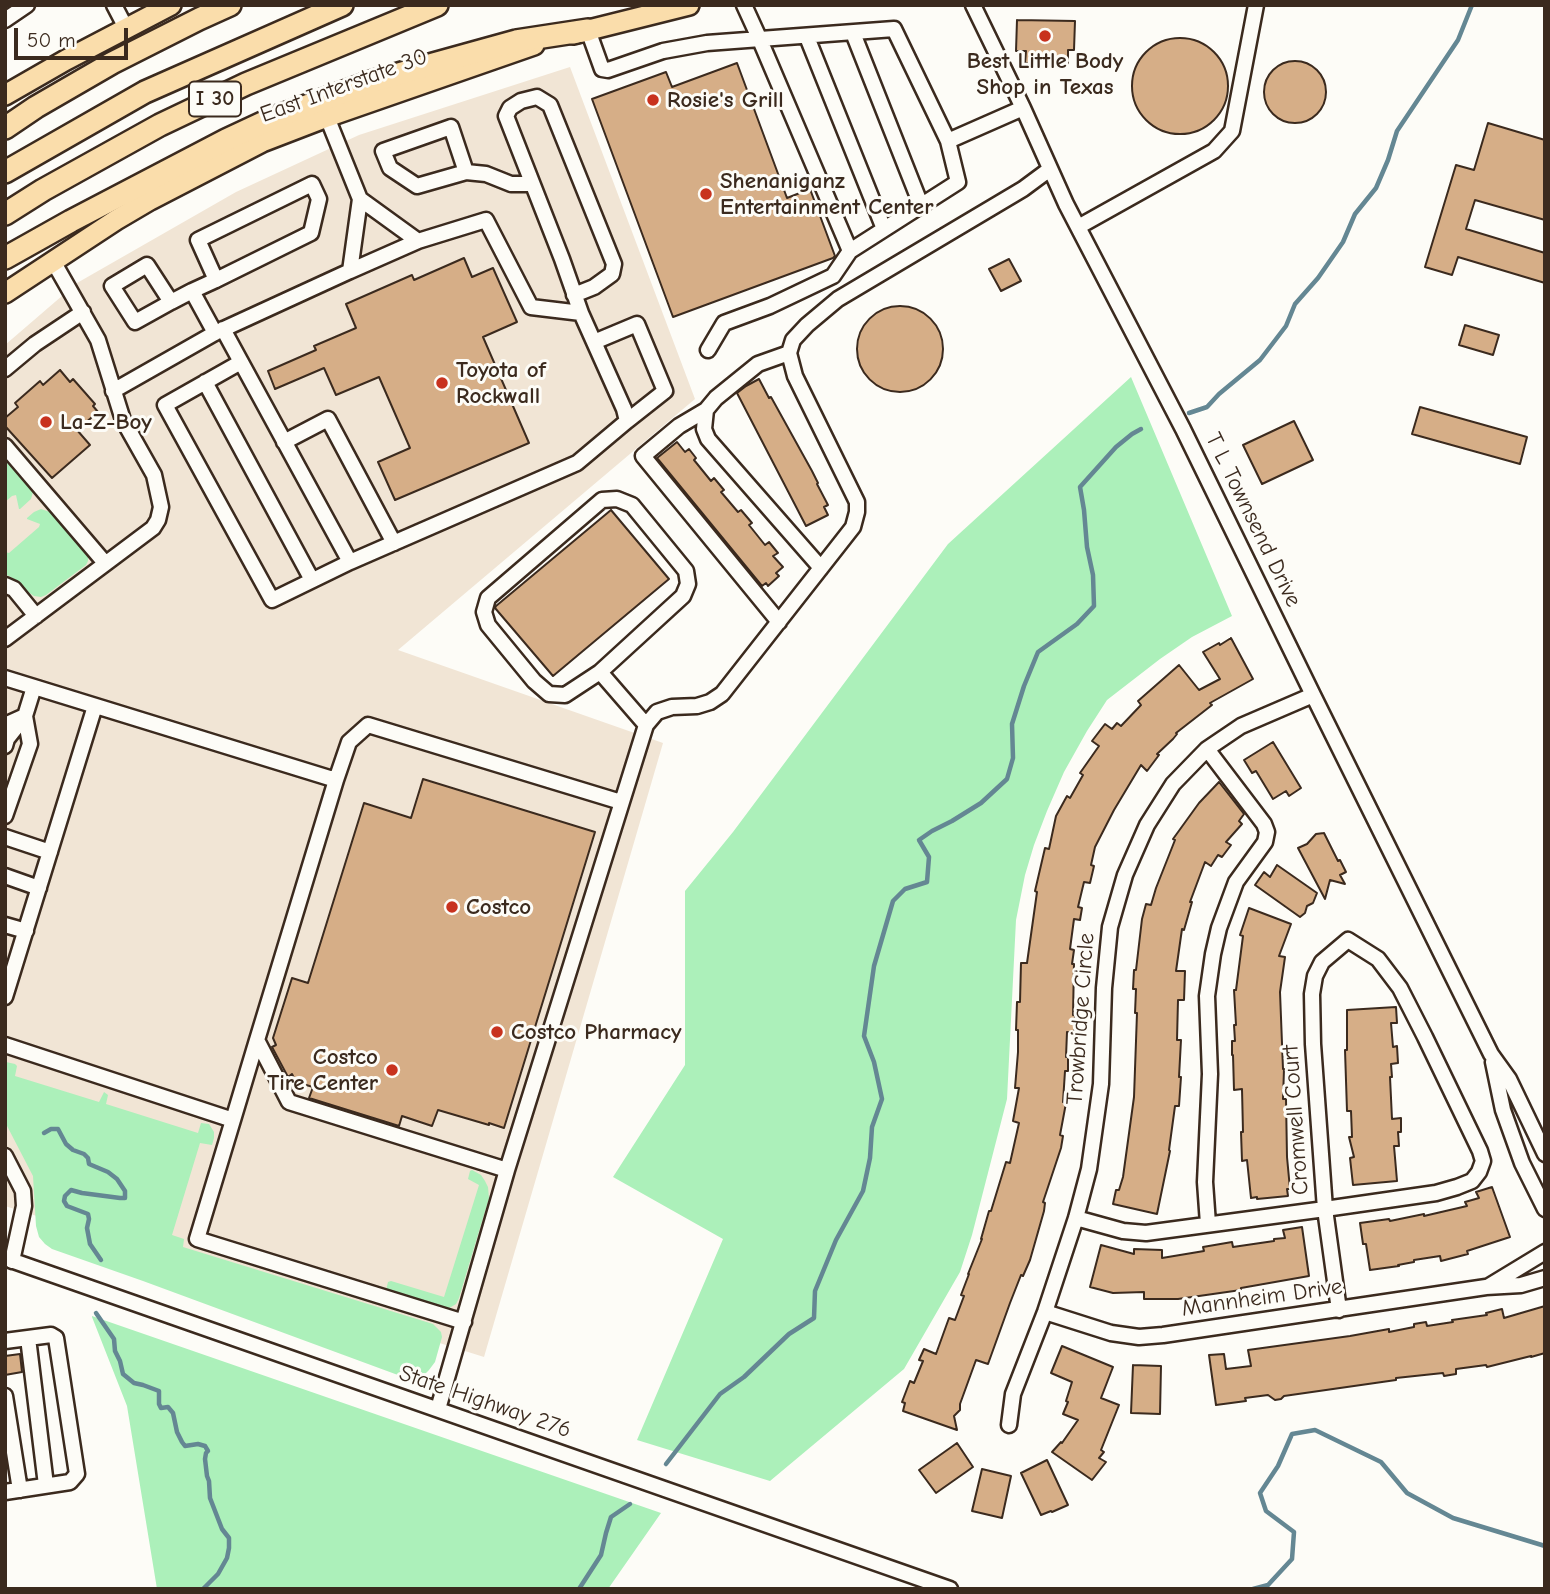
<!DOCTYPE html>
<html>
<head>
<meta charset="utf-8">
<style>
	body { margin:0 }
	#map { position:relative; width:1550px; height:1594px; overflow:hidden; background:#fdfcf7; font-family:"Comic Neue",sans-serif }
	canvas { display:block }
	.frame { position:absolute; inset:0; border:7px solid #3b2a1e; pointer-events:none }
	.scale { position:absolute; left:14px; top:28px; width:114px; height:32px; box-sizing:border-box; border:4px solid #3b2a1e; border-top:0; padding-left:9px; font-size:21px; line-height:24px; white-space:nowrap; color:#3b2a1e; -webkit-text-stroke:5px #fdfcf7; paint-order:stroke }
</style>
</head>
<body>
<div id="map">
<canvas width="1550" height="1594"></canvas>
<div class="frame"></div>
<div class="scale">50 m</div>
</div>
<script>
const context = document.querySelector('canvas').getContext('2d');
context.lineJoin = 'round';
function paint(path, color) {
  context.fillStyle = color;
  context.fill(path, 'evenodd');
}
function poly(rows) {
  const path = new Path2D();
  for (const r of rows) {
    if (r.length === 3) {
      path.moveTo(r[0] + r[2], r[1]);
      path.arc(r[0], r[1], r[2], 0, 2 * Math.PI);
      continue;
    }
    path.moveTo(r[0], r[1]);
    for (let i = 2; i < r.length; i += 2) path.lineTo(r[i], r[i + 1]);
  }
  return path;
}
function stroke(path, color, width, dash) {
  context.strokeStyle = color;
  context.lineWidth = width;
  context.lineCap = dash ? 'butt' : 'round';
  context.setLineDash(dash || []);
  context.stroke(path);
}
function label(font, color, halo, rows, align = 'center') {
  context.font = font + ' "Comic Neue",sans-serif';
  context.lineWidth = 6;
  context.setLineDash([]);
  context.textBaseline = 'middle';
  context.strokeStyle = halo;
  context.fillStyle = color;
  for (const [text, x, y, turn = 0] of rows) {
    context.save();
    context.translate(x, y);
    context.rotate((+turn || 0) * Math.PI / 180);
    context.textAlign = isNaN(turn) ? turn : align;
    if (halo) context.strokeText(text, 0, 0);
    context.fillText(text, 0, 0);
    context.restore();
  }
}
paint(poly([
	[570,67,695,399,398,650,663,743,484,1357,5,1206,5,345,77,283,236,192,359,135]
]), '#f1e5d5');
paint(poly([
	[1131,377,1232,616,1192,637,1160,659,1107,700,1087,731,1064,772,1047,811,1034,845,1025,875,1016,920,1007,1099,972,1235,960,1272,904,1369,770,1481,637,1440,723,1239,613,1177,685,1065,685,891,733,832,948,544],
	[5,460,33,492,31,499,20,509,19,509,16,495,12,496,5,502],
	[41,509,50,512,88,557,88,561,86,565,46,595,41,597,34,596,28,592,20,582,5,574,5,552,9,553,39,527,40,524,27,519,27,518,34,512],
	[6,1062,15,1064,17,1066,15,1076,99,1102,104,1092,108,1095,106,1104,198,1133,201,1123,209,1124,214,1132,214,1138,212,1145,200,1143,172,1235,184,1239,183,1247,433,1324,441,1332,442,1337,435,1362,429,1370,422,1377,406,1378,143,1281,52,1249,45,1244,39,1237,36,1226,33,1176,5,1122],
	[472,1170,481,1175,485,1181,488,1187,489,1198,459,1298,456,1304,446,1310,387,1292,386,1290,388,1282,391,1281,444,1297,479,1185,468,1179,470,1171],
	[92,1317,92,1316,661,1513,608,1589,157,1589,127,1406]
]), '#acf0ba');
stroke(poly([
	[1189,413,1207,407,1219,394,1260,360,1286,326,1295,304,1318,278,1343,242,1355,214,1376,188,1388,160,1397,131,1458,40,1472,5],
	[44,1133,51,1129,58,1129,66,1144,73,1150,84,1154,88,1158,89,1164,108,1172,117,1179,125,1191,125,1198,120,1198,82,1193,71,1190,65,1196,64,1201,67,1206,88,1214,89,1219,87,1228,90,1244,101,1260],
	[96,1313,114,1339,115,1351,120,1361,123,1374,134,1383,143,1385,159,1391,159,1404,161,1408,168,1407,173,1413,177,1432,182,1442,185,1446,198,1444,205,1446,208,1451,206,1453,205,1459,207,1476,209,1481,210,1498,222,1529,229,1538,229,1548,227,1558,218,1574,203,1589],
	[666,1464,720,1394,744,1377,789,1334,814,1318,815,1291,836,1240,863,1191,870,1158,872,1127,882,1099,874,1062,864,1036,874,966,893,901,905,889,927,882,929,857,919,840,932,831,952,821,981,803,1007,779,1013,758,1012,724,1024,686,1038,652,1077,624,1094,606,1093,575,1087,547,1084,510,1080,487,1116,447,1132,434,1141,429],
	[579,1589,601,1555,606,1533,611,1517,630,1504],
	[1253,1589,1268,1585,1292,1559,1294,1532,1266,1511,1260,1493,1278,1466,1292,1434,1315,1430,1381,1462,1407,1493,1453,1518,1545,1546]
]), '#648793', 4.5);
const building = poly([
	[1017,20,1075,21,1074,50,1068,50,1068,65,1025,63,1026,51,1016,51,1017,20],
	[1180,86,48],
	[1295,92,31],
	[737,63,787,198,810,189,835,256,833,258,673,317,592,99,666,72,672,87,737,63],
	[1488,123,1545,140,1545,220,1475,200,1466,229,1545,253,1545,283,1458,257,1452,275,1425,267,1456,165,1474,170,1488,123],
	[464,258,472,277,493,268,517,322,483,337,529,443,395,500,378,462,410,448,379,377,336,395,324,368,275,389,268,371,316,350,314,346,356,328,346,304,412,275,414,280,464,258],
	[1009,259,1021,281,1001,291,989,269,1009,259],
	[900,349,43],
	[1465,325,1499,335,1493,355,1459,345,1465,325],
	[60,370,70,382,73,379,95,404,93,406,98,412,77,430,90,445,52,478,5,426,5,418,18,407,15,403,40,381,43,385,60,370],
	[759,379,769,398,771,397,812,471,818,483,817,484,828,505,824,507,828,515,806,526,737,393,746,386,759,379],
	[1420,407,1527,437,1520,464,1412,434,1420,407],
	[1294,421,1313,460,1262,484,1243,445,1294,421],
	[677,442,685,452,689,449,696,458,694,460,711,481,714,478,724,490,721,492,738,512,741,510,752,523,749,525,765,545,769,542,778,553,773,556,783,567,776,573,779,576,768,586,766,583,762,586,657,458,677,442],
	[611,510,669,579,553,676,495,608,496,606,611,510],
	[1231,638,1253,679,1210,703,1212,705,1176,733,1177,734,1173,739,1157,754,1159,755,1147,771,1141,765,1114,810,1095,847,1091,865,1094,866,1090,883,1084,882,1078,907,1082,908,1080,920,1074,919,1070,949,1074,950,1072,964,1074,964,1073,1015,1075,1015,1074,1033,1067,1032,1066,1057,1068,1057,1068,1071,1065,1071,1063,1102,1066,1103,1060,1135,1063,1136,1061,1148,1043,1202,1045,1203,1044,1211,1030,1260,1023,1276,1021,1275,1010,1303,988,1364,976,1360,960,1404,960,1410,954,1416,957,1430,903,1411,905,1403,902,1402,910,1381,914,1383,923,1361,919,1360,924,1349,936,1354,949,1318,955,1320,964,1296,961,1295,969,1274,968,1274,982,1239,981,1239,989,1211,991,1211,1006,1162,1010,1163,1019,1123,1013,1121,1019,1088,1015,1088,1018,1052,1018,1030,1016,1030,1017,1002,1020,1002,1021,963,1027,963,1037,892,1035,891,1045,848,1049,849,1056,816,1067,796,1070,798,1083,775,1080,773,1099,746,1092,741,1105,724,1112,729,1117,723,1121,726,1141,705,1138,701,1179,665,1199,690,1220,679,1203,652,1219,643,1220,645,1231,638],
	[1273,742,1301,788,1289,796,1286,791,1273,799,1256,771,1252,773,1244,760,1273,742],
	[423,779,595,832,504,1128,489,1123,489,1125,438,1110,432,1126,402,1116,399,1126,309,1098,313,1087,296,1082,292,1074,288,1077,272,1047,276,1045,273,1038,292,978,308,983,364,803,411,818,423,779],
	[1219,782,1244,814,1239,821,1242,824,1226,842,1231,845,1222,857,1218,855,1211,866,1205,862,1190,902,1192,902,1184,930,1182,929,1176,971,1185,971,1184,1000,1178,1000,1177,1040,1181,1040,1179,1077,1181,1077,1179,1106,1175,1106,1169,1150,1170,1151,1157,1214,1113,1204,1116,1190,1119,1190,1123,1177,1134,1097,1137,1013,1135,1013,1136,989,1133,989,1134,970,1136,970,1142,919,1146,904,1151,905,1156,888,1175,840,1173,839,1199,803,1219,782],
	[1324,833,1338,861,1340,860,1346,872,1340,875,1345,884,1330,880,1325,899,1298,848,1307,844,1316,834,1324,833],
	[1277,865,1317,893,1313,903,1307,906,1305,913,1300,917,1255,885,1264,872,1270,877,1277,865],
	[1249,908,1291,924,1279,956,1285,957,1280,992,1283,1069,1284,1069,1283,1099,1286,1099,1287,1157,1290,1189,1287,1189,1288,1196,1257,1199,1257,1197,1251,1198,1247,1160,1242,1161,1241,1132,1243,1132,1242,1089,1234,1090,1233,1055,1232,1055,1232,1041,1235,1041,1234,1025,1236,1025,1234,990,1236,990,1243,936,1240,935,1249,908],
	[1396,1007,1397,1023,1391,1023,1393,1047,1397,1046,1398,1063,1391,1064,1392,1077,1390,1077,1392,1119,1401,1118,1401,1132,1398,1132,1399,1146,1394,1146,1397,1181,1353,1185,1350,1158,1354,1157,1349,1137,1352,1137,1351,1111,1347,1111,1345,1050,1347,1050,1347,1010,1396,1007],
	[1492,1187,1510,1237,1467,1251,1468,1254,1441,1261,1440,1256,1414,1260,1414,1262,1398,1265,1399,1266,1370,1270,1366,1244,1363,1244,1360,1223,1389,1219,1390,1221,1424,1214,1424,1216,1467,1206,1465,1202,1479,1198,1476,1192,1492,1187],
	[1302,1227,1309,1276,1241,1288,1241,1290,1178,1299,1144,1299,1144,1292,1113,1293,1090,1287,1101,1245,1134,1254,1134,1249,1162,1250,1162,1258,1204,1251,1203,1247,1232,1242,1233,1247,1274,1241,1274,1239,1285,1238,1283,1230,1302,1227],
	[1545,1306,1545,1353,1531,1357,1531,1356,1487,1367,1486,1365,1456,1369,1456,1374,1444,1376,1443,1373,1396,1378,1396,1380,1284,1396,1281,1399,1275,1400,1268,1395,1245,1398,1246,1401,1216,1405,1209,1355,1224,1354,1226,1369,1251,1366,1248,1350,1350,1336,1389,1329,1389,1332,1414,1327,1414,1324,1426,1322,1427,1326,1453,1322,1452,1320,1487,1315,1486,1313,1502,1309,1504,1318,1545,1306],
	[1062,1346,1113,1367,1101,1398,1119,1405,1101,1450,1104,1452,1099,1458,1106,1462,1092,1480,1052,1452,1061,1442,1062,1443,1078,1420,1063,1414,1068,1402,1066,1401,1072,1382,1051,1373,1062,1346],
	[20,1354,22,1372,5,1375,5,1356,20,1354],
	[1133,1365,1161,1366,1160,1414,1131,1413,1133,1365],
	[957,1443,973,1467,936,1493,919,1470,957,1443],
	[1047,1460,1068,1505,1052,1512,1051,1511,1041,1515,1021,1473,1047,1460],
	[982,1469,1011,1476,1002,1518,972,1511,982,1469]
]);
paint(building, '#d6ae87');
stroke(building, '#3b2a1e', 2);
const minor = poly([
	[114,5,126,28],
	[744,5,760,40,850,251,958,182,948,141,1023,108],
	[973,5,1023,108,1066,204,1183,429,1313,695,1491,1054,1509,1079,1545,1154],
	[5,20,27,5],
	[588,30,602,69,608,70,663,51,707,43,894,29,948,141],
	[853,33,921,205],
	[807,37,884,229],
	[466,172,451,127,383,151,390,168,417,186,466,172,486,174,511,184,532,184],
	[1078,227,1214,151,1232,131,1256,5],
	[350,271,418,241],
	[574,295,594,287,612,274,614,264,550,105,537,97,521,101,510,108,506,116,562,259,581,313],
	[171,302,147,265,112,286,135,322,171,302,192,291],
	[223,329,350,562,577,463,627,421,624,409,581,313,531,307,486,220,418,241,360,199],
	[215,333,192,291,216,280,311,233,319,199,312,184,198,240,216,280],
	[594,342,637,324,665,391,627,421],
	[708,350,724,323,770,306,833,276,850,251],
	[789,353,758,364,716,398,706,410,704,429,708,439,821,568],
	[241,362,165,405,272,600,350,562],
	[5,369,35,344,83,312],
	[205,382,312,580],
	[113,391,215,333,350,271,360,199,327,117],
	[706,410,679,426,643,456,779,622],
	[284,442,328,419,394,543],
	[5,446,105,563],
	[5,585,14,589,36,616],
	[5,639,153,528,158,520,161,507,154,475,123,420,98,340,53,261],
	[600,672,565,695,549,694,534,681,488,625,484,612,488,598,602,500,617,499,632,505,686,571,688,584,683,596,600,672,646,725],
	[5,678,336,780,349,742,368,725,621,802],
	[5,725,25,716,34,687],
	[5,746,7,739,22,720],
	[1207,749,1264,824,1267,832,1265,842,1236,882,1219,928,1213,954,1207,996,1210,1074,1205,1182,1208,1224],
	[336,780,257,1040,289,1102,507,1170],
	[5,816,30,744,25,716],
	[5,837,50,852],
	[5,876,39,888],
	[5,925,26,931],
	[5,997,95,706],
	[5,1045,233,1120,197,1239,464,1322],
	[1493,1062,1503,1110,1522,1163,1545,1209],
	[233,1120,257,1040],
	[5,1156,23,1191,24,1206,12,1261],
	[1076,1218,1123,1231,1146,1233,1325,1209,1436,1193,1457,1187,1472,1181,1479,1172,1483,1161,1480,1151,1425,1037,1400,988,1378,959,1348,940,1322,962,1315,976,1312,994,1313,1044,1325,1209,1339,1310],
	[5,1258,950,1589],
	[1489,1286,1545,1252],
	[1045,1312,1111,1333,1139,1337,1163,1335,1486,1287,1521,1285,1545,1278],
	[28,1338,46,1485],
	[5,1341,51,1335,56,1338,77,1474,70,1482,5,1492],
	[5,1396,20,1490],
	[438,1409,507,1170,646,725,657,712,672,707,697,706,710,702,722,694,853,527,857,512,857,502,795,376,789,353,793,340,807,325,838,299,1023,189,1050,169],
	[1009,1425,1013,1394,1045,1312,1076,1218,1089,1169,1101,1084,1104,988,1110,927,1125,875,1147,825,1173,784,1207,749,1241,726,1313,695]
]);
const major = poly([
	[573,34,689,5],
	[5,95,66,60,171,5],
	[5,293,116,220,150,200,262,142,327,117,534,45]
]);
const highway = poly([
	[5,128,36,107,112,63,199,19,230,5],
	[5,172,145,92,342,5],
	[5,214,43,190,160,125,246,84,437,5],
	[5,258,71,221,226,140,271,119,374,81,433,64,516,41,588,30]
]);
stroke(minor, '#3b2a1e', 19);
stroke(major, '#3b2a1e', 24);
stroke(highway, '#3b2a1e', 26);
stroke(minor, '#fdfcf7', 14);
stroke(major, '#faddab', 19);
stroke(highway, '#faddab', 21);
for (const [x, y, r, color] of [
	[1045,36,7,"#c8321e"],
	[653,100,7,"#c8321e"],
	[706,194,7,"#c8321e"],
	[442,383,7,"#c8321e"],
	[46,422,7,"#c8321e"],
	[452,907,7,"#c8321e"],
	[497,1032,7,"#c8321e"],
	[392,1070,7,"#c8321e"]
]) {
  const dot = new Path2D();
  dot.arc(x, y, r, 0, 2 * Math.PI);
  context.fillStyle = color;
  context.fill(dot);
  stroke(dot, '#fdfcf7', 2.5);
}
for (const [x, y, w] of [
	[215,99,52]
]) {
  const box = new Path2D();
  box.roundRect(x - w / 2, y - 17.5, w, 35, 5);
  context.fillStyle = '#fdfcf7';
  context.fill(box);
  stroke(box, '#3b2a1e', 2);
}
label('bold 21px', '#3b2a1e', null, [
	["I 30",215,99]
]);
label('bold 23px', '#3b2a1e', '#fdfcf7', [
	["Best Little Body",1045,61,"center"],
	["Shop in Texas",1045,87,"center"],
	["Rosie's Grill",667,100],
	["Shenaniganz",720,181],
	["Entertainment Center",720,207],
	["Toyota of",456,370],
	["Rockwall",456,396],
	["La-Z-Boy",60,422],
	["Costco",466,907],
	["Costco Pharmacy",511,1032],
	["Costco",378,1057,"right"],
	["Tire Center",378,1083,"right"]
], 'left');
label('23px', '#3b2a1e', '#fdfcf7', [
	["East Interstate 30",344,86,-20],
	["T L Townsend Drive",1253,520,64],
	["Trowbridge Circle",1081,1019,-86],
	["Cromwell Court",1296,1120,-94],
	["Mannheim Drive",1262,1298,-8],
	["State Highway 276",485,1402,19]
]);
</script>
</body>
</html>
